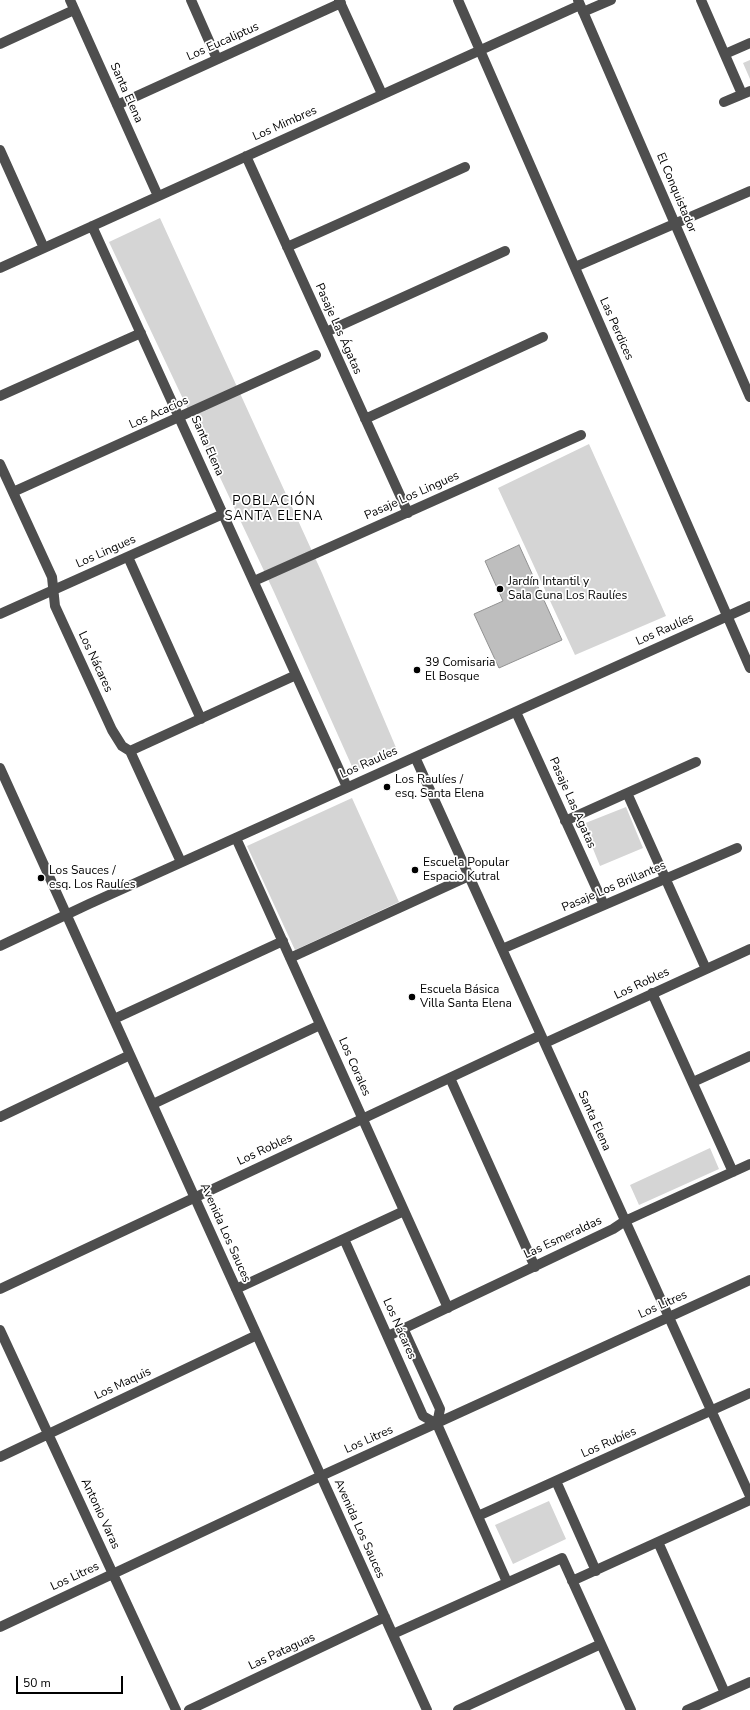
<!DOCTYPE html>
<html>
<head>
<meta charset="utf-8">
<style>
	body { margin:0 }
	#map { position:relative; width:750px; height:1710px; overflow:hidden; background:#fff; font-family:"Nunito Sans",sans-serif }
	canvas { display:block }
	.scale { position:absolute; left:16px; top:1676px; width:107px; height:18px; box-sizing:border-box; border:2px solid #000; border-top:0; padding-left:5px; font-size:12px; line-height:14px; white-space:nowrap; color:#000; -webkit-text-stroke:3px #fff; paint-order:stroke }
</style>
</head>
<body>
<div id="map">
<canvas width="750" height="1710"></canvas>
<div class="scale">50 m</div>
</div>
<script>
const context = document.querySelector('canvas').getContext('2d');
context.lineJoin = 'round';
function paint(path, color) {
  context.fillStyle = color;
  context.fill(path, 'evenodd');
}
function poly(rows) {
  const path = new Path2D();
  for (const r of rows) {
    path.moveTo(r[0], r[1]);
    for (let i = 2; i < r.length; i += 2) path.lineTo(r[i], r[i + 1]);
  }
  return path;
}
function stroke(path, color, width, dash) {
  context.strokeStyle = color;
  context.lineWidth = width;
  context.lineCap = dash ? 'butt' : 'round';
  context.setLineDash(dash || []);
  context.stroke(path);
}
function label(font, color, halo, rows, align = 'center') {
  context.font = font + ' "Nunito Sans",sans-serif';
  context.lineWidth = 3.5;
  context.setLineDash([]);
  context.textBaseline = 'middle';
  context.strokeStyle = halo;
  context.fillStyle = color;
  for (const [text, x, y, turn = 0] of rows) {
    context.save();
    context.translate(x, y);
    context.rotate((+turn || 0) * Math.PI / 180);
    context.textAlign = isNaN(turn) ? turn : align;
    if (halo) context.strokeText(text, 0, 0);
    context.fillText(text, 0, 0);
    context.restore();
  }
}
paint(poly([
	[750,60,750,79,743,63],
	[160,218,322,573,397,750,354,771,274,592,109,242],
	[589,444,666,616,575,655,498,488],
	[352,798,399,902,295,950,247,846],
	[626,807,643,848,600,866,583,824],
	[710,1148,719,1169,639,1205,630,1185],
	[549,1501,566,1539,513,1564,495,1525]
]), '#d5d5d5');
const building = poly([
	[519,545,562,640,499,668,474,614,503,601,485,561,519,545]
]);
paint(building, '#bebebe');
stroke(building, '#929292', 1);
stroke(poly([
	[70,0,158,196],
	[191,0,217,59],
	[339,0,382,94],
	[458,0,750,668],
	[578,0,750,397],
	[701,0,742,94],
	[583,12,611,0],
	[0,44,74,10],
	[725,54,750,43],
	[724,102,750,91],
	[117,105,341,3],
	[0,150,44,248],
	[246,156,408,513],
	[92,226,347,787],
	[287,247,465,167],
	[575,267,750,191],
	[0,268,580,5],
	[326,332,505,251],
	[0,396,141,333],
	[365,419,543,337],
	[0,464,52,577,55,606,112,730,122,746,130,751,181,862],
	[13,492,316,355],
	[128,557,201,719],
	[254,581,581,435],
	[0,614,223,514],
	[516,712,604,905],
	[130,751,296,675],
	[415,757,750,1496],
	[0,768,427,1710],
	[627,793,706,969],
	[565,821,696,762],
	[236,838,448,1308],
	[0,946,89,904,750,606],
	[502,949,737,848],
	[290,958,469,876],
	[652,993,733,1172],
	[114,1019,283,941],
	[545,1043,750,949],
	[450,1078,535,1267],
	[693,1082,750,1056],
	[153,1104,320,1025],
	[0,1117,130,1055],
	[344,1239,423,1416,437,1424],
	[0,1289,541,1035],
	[236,1289,404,1211],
	[403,1328,440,1409,437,1424,507,1582],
	[0,1330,176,1710],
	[388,1336,613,1229,625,1221,750,1164],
	[0,1457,257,1335],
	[556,1481,596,1571],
	[478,1516,750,1393],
	[658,1542,725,1693],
	[572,1581,750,1500],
	[0,1627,321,1476,750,1280],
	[393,1634,562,1558,631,1710],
	[189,1710,385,1617],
	[458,1710,601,1644],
	[687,1710,750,1682]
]), '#4e4e4e', 10);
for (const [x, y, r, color] of [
	[500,589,4,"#000"],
	[417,670,4,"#000"],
	[387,787,4,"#000"],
	[415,870,4,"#000"],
	[41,878,4,"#000"],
	[412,997,4,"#000"]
]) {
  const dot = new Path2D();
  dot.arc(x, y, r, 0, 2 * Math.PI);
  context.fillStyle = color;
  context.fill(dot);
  stroke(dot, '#fff', 1.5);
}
label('12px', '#000', '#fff', [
	["Los Eucaliptus",223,42,-24],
	["Santa Elena",126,93,66],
	["Los Mimbres",285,124,-24],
	["El Conquistador",676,193,67],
	["Pasaje Las Ágatas",338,329,66],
	["Las Perdices",616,329,66],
	["Los Acacios",159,413,-24],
	["Santa Elena",207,446,66],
	["Pasaje Los Lingues",412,496,-24],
	["Los Lingues",106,552,-24],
	["Los Raulíes",665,630,-24],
	["Los Nácares",95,662,65],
	["Los Raulíes",369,763,-24],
	["Pasaje Las Agatas",572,803,66],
	["Pasaje Los Brillantes",614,887,-23],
	["Los Robles",642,984,-25],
	["Los Corales",354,1067,66],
	["Santa Elena",594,1121,66],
	["Los Robles",265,1150,-25],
	["Avenida Los Sauces",225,1233,66],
	["Las Esmeraldas",563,1238,-25],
	["Los Litres",663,1305,-24],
	["Los Nácares",399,1329,66],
	["Los Maquis",123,1384,-25],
	["Los Litres",369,1440,-24],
	["Los Rubíes",609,1443,-24],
	["Antonio Varas",100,1514,65],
	["Avenida Los Sauces",359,1529,66],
	["Los Litres",75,1577,-25],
	["Las Pataguas",282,1652,-25]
]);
label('12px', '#000', '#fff', [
	["Jardín Intantil y",508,582],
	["Sala Cuna Los Raulíes",508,596],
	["39 Comisaria",425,663],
	["El Bosque",425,677],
	["Los Raulíes /",395,780],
	["esq. Santa Elena",395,794],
	["Escuela Popular",423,863],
	["Espacio Kutral",423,877],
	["Los Sauces /",49,871],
	["esq. Los Raulíes",49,885],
	["Escuela Básica",420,990],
	["Villa Santa Elena",420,1004]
], 'left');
context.letterSpacing = '1px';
label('13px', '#000', '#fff', [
	["POBLACIÓN",274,502],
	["SANTA ELENA",274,517]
]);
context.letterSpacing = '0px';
</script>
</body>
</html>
